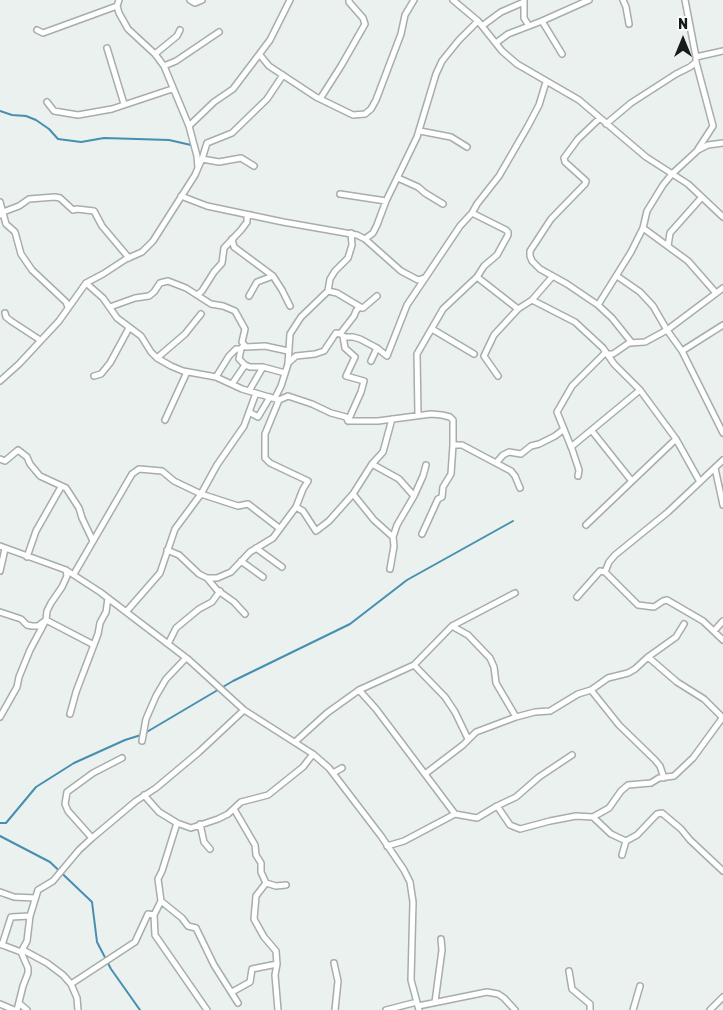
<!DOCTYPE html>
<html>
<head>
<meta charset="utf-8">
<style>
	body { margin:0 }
	#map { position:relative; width:723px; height:1010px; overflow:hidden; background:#ebf1ef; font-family:Rubik,sans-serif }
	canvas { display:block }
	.north { position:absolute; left:658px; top:15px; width:50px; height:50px; -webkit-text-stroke:4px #f9fefc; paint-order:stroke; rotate:0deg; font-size:14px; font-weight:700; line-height:20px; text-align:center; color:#191b1a }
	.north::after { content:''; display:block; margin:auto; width:18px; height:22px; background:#191b1a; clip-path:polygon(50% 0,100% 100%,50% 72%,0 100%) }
</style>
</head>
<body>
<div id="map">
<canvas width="723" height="1010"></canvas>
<div class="north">N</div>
</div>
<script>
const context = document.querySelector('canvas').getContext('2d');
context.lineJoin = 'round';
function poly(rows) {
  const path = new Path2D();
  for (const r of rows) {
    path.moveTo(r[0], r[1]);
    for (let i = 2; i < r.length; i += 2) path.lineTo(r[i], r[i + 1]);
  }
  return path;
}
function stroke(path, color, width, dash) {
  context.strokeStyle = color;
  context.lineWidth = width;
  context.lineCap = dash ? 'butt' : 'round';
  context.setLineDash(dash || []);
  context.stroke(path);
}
stroke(poly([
	[0,111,12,115,26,116,36,120,49,129,58,139,81,142,104,138,169,140,191,145],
	[145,733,233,681,350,624,407,580,513,521],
	[0,823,6,823,36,787,74,763,125,740,141,735],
	[0,836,50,862,92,902,97,942,111,969,140,1010]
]), '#468fb0', 2);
const street = poly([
	[190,0,195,3,202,0],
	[453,0,478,21,502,51,517,64,579,100,646,157,688,184,723,217],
	[524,0,524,18,529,26],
	[623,0,626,7,629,24],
	[542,21,562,54],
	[482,26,501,12,524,2],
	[37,30,43,33,117,6],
	[496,43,508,34,542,21,589,0],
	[107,48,124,104],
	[155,54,177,36,180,30],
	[260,55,269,66,316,97,353,115,365,114,371,109,376,100,401,34,405,15,414,0],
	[696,57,723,51],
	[696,62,713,126,698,149],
	[164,66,176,61,219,32],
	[320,99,341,66,365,24,363,18,349,2,349,0],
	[47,102,54,111,78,115,112,109,172,89],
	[600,118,578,139,564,158,565,162,586,181,585,184,551,219,530,251,530,256,532,261,540,269,567,284,598,305,612,318,632,343],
	[606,124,631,103,676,74,690,67,696,62,696,57,685,0],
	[189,126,214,102,233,89,270,40,290,0],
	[420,131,451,137,467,147],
	[202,159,219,162,241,158,254,166],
	[198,168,202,159,207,143,232,133,267,99,283,75],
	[398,178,418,187,425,193,443,204],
	[340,194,386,201],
	[181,196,207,206,283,222,357,235,365,239,401,271,418,280,424,278],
	[0,202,6,224,15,232,21,254,32,270,66,302,68,307],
	[0,215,3,212,19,206,29,199,55,197,60,198,73,210,77,209,94,211,102,226,129,258],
	[643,228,688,261,716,293],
	[232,239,234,247,273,276,282,290,290,306],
	[365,239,373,233,377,225,386,201,417,137,436,74,442,61,459,40,478,21],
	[668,246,670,233,702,197],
	[617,276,640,292,653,306,667,330,682,351,723,433],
	[477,277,518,309],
	[86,283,103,298,117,318,141,336,151,352,157,358,171,366,183,371,216,377,242,389,279,400,288,396,312,404,331,413,346,417,348,421,378,421,431,414,442,415,450,417,453,420,453,445,462,445,511,471,515,476,520,488],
	[328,291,337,293,362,308],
	[197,295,202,291,214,272,222,263,224,248,241,230,247,222,247,217,251,215],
	[249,296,257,282,273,276],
	[532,300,575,322,603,348,614,364,640,390,676,439,700,482],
	[598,305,631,252,643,228,647,211,663,185,672,174,698,150,708,145,723,143],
	[110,307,135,298,149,296,154,292,160,283,168,281,186,288,211,304,223,306,235,311,245,329,242,342,246,347,265,346,288,351],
	[5,313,6,317,11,321,40,340],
	[432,329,474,354],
	[343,336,345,348,355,357,346,376,364,381,361,392,348,421],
	[344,337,353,337,360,339,377,348,387,356,407,305,460,226,472,213,477,204,499,176,528,126,539,105,546,82],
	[682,351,723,325],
	[157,358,185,334,201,314],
	[371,361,377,348],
	[288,363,296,356,315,354,324,351,336,333,340,334,354,316,356,311,359,307,363,308,377,296],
	[245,365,250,367,263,367,285,373],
	[94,376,101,374,110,363,129,328],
	[498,376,484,356,494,335,518,309,532,300,552,277],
	[216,377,229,356,236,349,241,349],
	[0,381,19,364,59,321,86,283,103,274,126,259,142,252,153,241,195,175,198,168,197,156,189,126,164,66,155,54,128,29,119,13,117,6,119,0],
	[232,384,245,365,239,359,241,349,244,345],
	[249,391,263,367],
	[275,398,281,386,288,364,290,334,301,317,328,291,330,279,335,271,348,258,352,245,351,233],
	[249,412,258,417,270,397],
	[418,415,417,354,443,309,477,277,484,266,497,255,508,235,508,232,506,230,472,213],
	[165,420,187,372],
	[592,431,631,480],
	[571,447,640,390],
	[0,459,5,461,18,450,27,457,30,464,40,476,66,488,79,508,82,518,93,541],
	[496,463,503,455,509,452,521,454,531,446,539,444,555,436,564,429],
	[372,464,399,479,414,496],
	[715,468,723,505],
	[578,476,579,470,572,449,557,412,572,386,604,354,613,354,629,343,645,342,667,330,723,288],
	[353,494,374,520,393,537],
	[296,507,303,511,316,531,329,521,353,494,372,464,383,452,392,419],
	[586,525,676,439],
	[422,534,438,499,442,497,443,487,451,474,453,445],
	[0,546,66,570,100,592,189,660,244,710,313,754,329,768,381,836,404,870,410,882,413,902,411,980,419,1010],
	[256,548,282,567],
	[167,550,179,555,199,574,207,578,217,590,234,602,245,614],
	[27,557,36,531,61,487],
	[241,561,263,577],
	[390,569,394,546,393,537,397,525,414,496,423,476,426,465],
	[0,571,5,549],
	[605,572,638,605,654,607,663,601,667,600,703,621,723,640],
	[74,574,132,474,139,469,162,471,174,481,201,494,238,506,248,504,279,528],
	[207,578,217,578,231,572,250,552,273,538,296,507,303,489,308,481,270,463,265,458,265,434,279,400],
	[577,597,600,571,605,572,609,562,615,555,668,512,723,460],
	[0,612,21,619,27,625,32,626,38,626,46,620,94,645],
	[126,612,160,573,175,529,201,494,217,465,244,426,256,393],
	[452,626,468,635,490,658,494,667,496,683,516,717],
	[714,631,723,621],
	[168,644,176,628,199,609,212,602,220,591],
	[648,657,677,682,704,699,723,718],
	[414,665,445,697,455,712,468,739],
	[359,690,376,709,455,814],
	[591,690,619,725,655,760,660,766,664,778],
	[70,714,76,692,98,634,100,623,106,612,108,598],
	[0,717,17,687,19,677,30,650,46,620,47,611,51,603,62,587,67,576,66,570],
	[723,717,693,758,674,776,659,778,651,783,628,785,621,791,609,808,593,817,611,834,626,841,637,835,657,814,662,813,681,829,690,840,723,871],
	[142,741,146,719,156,696,166,679,186,658],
	[295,742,327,713,359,690,414,665,452,626,515,593],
	[333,773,342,768],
	[425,774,463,745,476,732,516,717,535,712,550,711,578,694,591,690,608,678,628,673,635,669,648,657,676,637,684,624],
	[144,795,159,812,177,823,191,828,218,819,228,814,241,802,268,795,303,767,313,754],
	[497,806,516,797,539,777,572,755],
	[234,809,255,845,256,855,261,863,261,872,266,883,276,886,286,885],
	[177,823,162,871,158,879,161,901,154,915,155,935,207,1010],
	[200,824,204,842,210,849],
	[92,838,68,811,65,804,67,792,93,773,122,758],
	[387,846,404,841,455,814,477,818,497,806,510,825,520,829,550,821,576,816,593,817],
	[622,855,626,841],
	[0,892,14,897,35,898],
	[161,901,182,918,188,926,196,928,214,965,238,1003],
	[0,944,21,952,27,941,30,916,38,890,53,881,79,850,92,838,136,801,156,788,199,752,244,710],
	[2,945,11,917,30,916],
	[23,950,47,963,63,975,71,984,77,998,78,1010],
	[334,963,338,981,335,1010],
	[277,964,275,975,278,1010],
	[569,971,572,989,590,1004,590,1010],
	[71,984,135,942,148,914,154,915],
	[232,992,250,982,252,969,277,964,276,951,264,937,254,919,256,896,266,883],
	[435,1002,442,950,441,939],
	[0,1004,14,1010],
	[20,1004,27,1010],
	[418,1006,487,992,498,994,504,998,515,1010],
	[17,1010,23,986,28,973,28,968,21,952],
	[386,1010,417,1002],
	[633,1010,640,986],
	[710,1010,723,997]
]);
stroke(street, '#a7adab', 8);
stroke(street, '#fff', 5);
</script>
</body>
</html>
